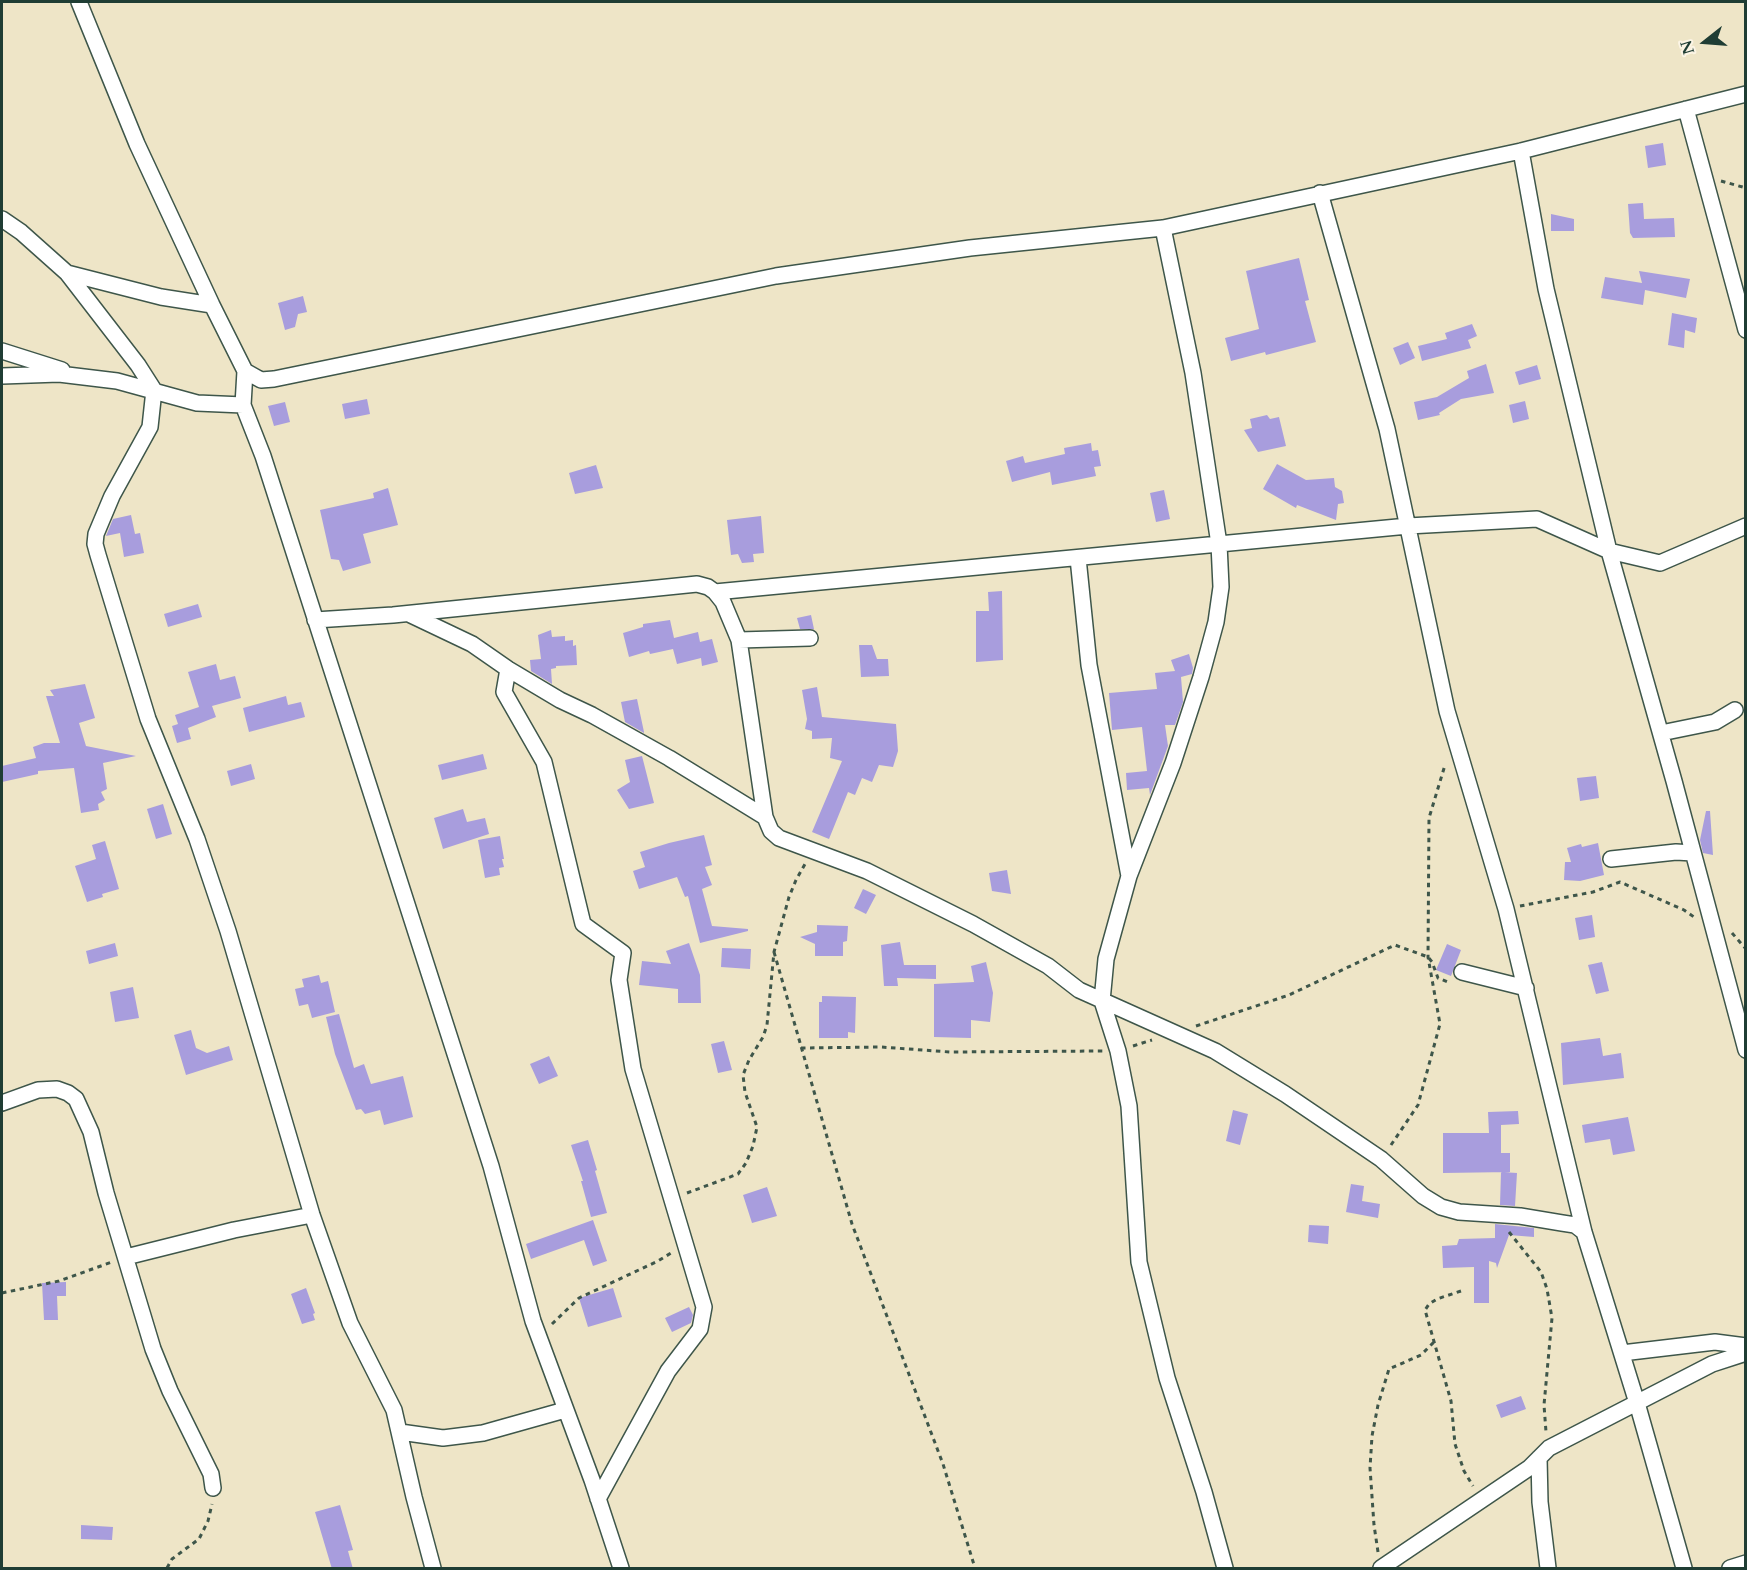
<!DOCTYPE html>
<html>
<head>
<meta charset="utf-8">
<style>
	body { margin:0 }
	#map { position:relative; width:1747px; height:1570px; overflow:hidden; background:#eee5c7; font-family:Cardo,serif }
	canvas { display:block }
	.frame { position:absolute; inset:0; border:3px solid #1f3d34; pointer-events:none }
	.north { position:absolute; left:1675px; top:12px; width:60px; height:60px; -webkit-text-stroke:4px #fcf5e5; paint-order:stroke; rotate:253deg; font-size:16px; font-weight:700; line-height:24px; text-align:center; color:#1f3d34 }
	.north::after { content:''; display:block; margin:auto; width:21px; height:27px; background:#1f3d34; clip-path:polygon(50% 0,100% 100%,50% 72%,0 100%) }
</style>
</head>
<body>
<div id="map">
<canvas width="1747" height="1570"></canvas>
<div class="frame"></div>
<div class="north">N</div>
</div>
<script>
const context = document.querySelector('canvas').getContext('2d');
context.lineJoin = 'round';
function paint(path, color) {
  context.fillStyle = color;
  context.fill(path, 'evenodd');
}
function poly(rows) {
  const path = new Path2D();
  for (const r of rows) {
    path.moveTo(r[0], r[1]);
    for (let i = 2; i < r.length; i += 2) path.lineTo(r[i], r[i + 1]);
  }
  return path;
}
function stroke(path, color, width, dash) {
  context.strokeStyle = color;
  context.lineWidth = width;
  context.lineCap = dash ? 'butt' : 'round';
  context.setLineDash(dash || []);
  context.stroke(path);
}
paint(poly([
	[1663,143,1666,165,1648,168,1645,146],
	[1643,203,1644,219,1674,218,1675,237,1633,238,1630,233,1628,204],
	[1551,214,1574,219,1574,231,1551,231],
	[1299,258,1309,300,1305,301,1316,342,1266,355,1265,352,1231,361,1225,338,1259,329,1246,271],
	[1639,271,1690,279,1686,298,1645,290,1643,305,1601,298,1605,277,1642,283],
	[303,296,307,312,298,314,295,327,285,330,278,303],
	[1672,313,1697,318,1695,333,1685,330,1684,348,1668,345],
	[1472,324,1477,336,1468,340,1471,348,1422,361,1418,346,1447,339,1445,333],
	[1408,342,1415,358,1400,365,1393,348],
	[1486,364,1494,393,1461,399,1439,413,1440,415,1418,420,1414,402,1437,397,1469,378,1467,371],
	[1537,365,1541,379,1519,385,1515,372],
	[367,399,370,414,345,419,342,404],
	[1525,401,1529,419,1513,423,1509,405],
	[285,402,290,422,274,426,268,406],
	[1267,415,1270,419,1279,417,1286,446,1258,452,1244,430,1252,428,1250,419],
	[1091,443,1092,451,1098,450,1101,466,1094,467,1096,476,1052,485,1050,472,1012,482,1006,461,1023,456,1025,463,1065,454,1064,448],
	[1277,464,1306,480,1334,478,1335,487,1342,491,1344,503,1338,504,1336,520,1297,505,1296,508,1263,489],
	[596,465,603,488,575,494,569,473],
	[388,488,398,525,363,534,371,563,343,571,339,560,331,559,320,510,374,498,373,493],
	[1164,490,1170,519,1156,522,1150,493],
	[131,515,135,534,140,533,144,553,124,557,120,533,106,536,113,519],
	[761,516,764,553,753,554,754,562,742,563,738,554,731,555,727,520],
	[1002,591,1003,660,976,662,976,611,989,611,988,592],
	[198,604,202,617,168,627,164,614],
	[811,615,814,629,800,629,797,618],
	[670,620,674,638,698,632,700,642,712,639,718,662,702,666,701,658,677,664,673,649,650,654,649,651,629,657,623,633,643,627,643,624],
	[551,630,552,637,565,636,565,641,573,640,573,646,576,645,577,665,556,666,556,668,551,669,552,684,531,671,530,660,541,659,538,635],
	[859,645,872,645,877,659,888,659,889,676,861,677],
	[1189,654,1193,668,1192,674,1181,677,1183,702,1175,725,1165,725,1168,746,1150,795,1149,788,1127,790,1126,773,1147,771,1142,727,1112,730,1109,693,1157,689,1155,673,1175,671,1171,660],
	[216,664,220,680,235,676,241,698,212,706,216,717,188,728,191,739,177,743,172,726,178,724,175,715,199,707,188,672],
	[85,684,95,718,79,723,86,746,136,756,103,763,107,789,101,792,105,800,98,804,99,810,81,813,74,768,38,771,38,774,2,782,2,766,36,758,33,747,44,743,60,743,46,696,54,696,50,690],
	[817,687,822,717,896,724,898,751,893,767,879,765,872,782,862,778,855,795,848,792,829,839,812,832,842,761,830,758,832,738,812,739,812,731,805,729,807,719,802,690],
	[286,696,288,705,301,702,305,717,249,732,243,708],
	[637,699,644,732,644,733,625,722,621,702],
	[483,754,487,769,442,780,438,765],
	[642,756,654,803,629,809,617,790,630,782,625,760],
	[251,764,255,779,231,786,227,771],
	[1596,776,1599,798,1580,801,1577,778],
	[163,804,172,834,156,839,147,809],
	[463,809,467,822,485,818,489,834,443,849,434,818],
	[1706,811,1710,811,1713,855,1703,853,1700,840],
	[704,835,712,865,705,867,712,885,702,889,712,926,748,929,748,931,700,943,688,896,685,897,677,877,639,889,633,871,645,867,640,852,669,843],
	[500,836,504,859,502,859,504,867,499,868,500,875,485,878,478,840],
	[105,841,119,889,102,894,103,897,87,902,75,866,96,859,92,845],
	[1598,843,1604,875,1580,881,1564,880,1565,862,1571,862,1567,848,1581,844,1582,847],
	[1007,870,1011,894,992,891,989,873],
	[863,889,876,895,866,914,854,908],
	[1592,915,1595,937,1579,940,1575,918],
	[817,925,848,926,847,941,843,942,843,956,815,956,815,944,800,937,817,932],
	[900,942,904,965,936,965,936,979,897,978,898,986,884,986,881,945],
	[115,943,118,956,89,964,86,951],
	[689,943,700,975,701,1003,678,1003,678,989,639,985,642,961,671,964,666,951],
	[1447,944,1461,950,1451,976,1436,970],
	[722,948,751,949,750,969,721,967],
	[986,962,993,993,990,1022,971,1020,971,1038,934,1037,934,984,974,982,971,966],
	[1602,962,1609,991,1596,994,1588,965],
	[319,975,321,983,328,981,335,1012,312,1018,308,1004,299,1006,295,989,304,987,302,979],
	[133,987,139,1018,115,1022,110,992],
	[822,996,856,997,855,1033,848,1032,848,1038,819,1038,819,1002,822,1002],
	[339,1014,354,1068,364,1064,371,1084,403,1076,413,1117,384,1125,380,1110,365,1114,361,1109,356,1110,335,1054,326,1017],
	[191,1030,196,1048,207,1053,229,1046,233,1060,186,1075,174,1035],
	[1600,1038,1603,1056,1621,1053,1624,1078,1563,1085,1561,1043],
	[724,1041,732,1070,718,1073,711,1044],
	[549,1056,558,1076,539,1084,530,1064],
	[1233,1110,1248,1114,1240,1145,1226,1141],
	[1518,1111,1519,1124,1501,1125,1501,1153,1510,1153,1510,1172,1443,1173,1443,1133,1489,1133,1488,1112],
	[1628,1117,1635,1151,1613,1155,1610,1139,1585,1143,1582,1125],
	[588,1140,597,1170,595,1171,607,1213,591,1217,581,1181,583,1181,571,1145],
	[1501,1172,1517,1173,1515,1206,1500,1205],
	[1351,1184,1364,1186,1362,1201,1380,1204,1378,1218,1346,1212],
	[767,1187,777,1216,752,1223,743,1195],
	[593,1220,607,1261,593,1266,584,1240,531,1259,526,1244],
	[1495,1224,1534,1228,1534,1237,1509,1235,1497,1268,1496,1263,1489,1261,1489,1303,1474,1303,1474,1267,1443,1268,1442,1246,1457,1245,1459,1239,1495,1238],
	[1309,1225,1329,1226,1328,1244,1308,1242],
	[66,1282,66,1296,57,1296,58,1320,44,1320,42,1283],
	[306,1288,315,1313,313,1314,315,1320,302,1324,291,1294],
	[613,1288,622,1317,588,1327,579,1298],
	[689,1307,693,1315,691,1323,672,1332,665,1318],
	[1521,1396,1526,1409,1501,1418,1496,1405],
	[340,1505,353,1550,348,1551,353,1569,332,1569,315,1512],
	[81,1525,113,1527,112,1540,81,1539]
]), '#a89ddd');
const street = poly([
	[79,2,137,144,212,305,245,371,261,380,274,379,776,276,970,248,1163,228,1521,151,1746,94],
	[1686,109,1746,330],
	[1521,151,1546,289,1609,551,1674,781,1746,1050],
	[1320,193,1387,429,1447,711,1506,909,1584,1232,1637,1403,1684,1568],
	[2,219,21,232,67,273,161,297,212,305],
	[1163,228,1193,373,1219,544,1221,587,1216,622,1201,677,1173,763,1129,876,1106,959,1102,1001,1118,1051,1129,1106,1139,1262,1167,1378,1204,1492,1225,1568],
	[67,273,138,365,154,390,150,427,112,496,96,534,95,544,98,555,148,719,197,839,228,931,312,1215,350,1323,394,1410,414,1497,433,1568],
	[2,351,62,370],
	[245,371,243,405,263,456,491,1166,533,1321,592,1480,621,1568],
	[2,376,59,374,117,381,197,403,243,405],
	[1078,558,1089,665,1129,876],
	[715,592,1408,526,1537,519,1609,551,1660,563,1746,526],
	[409,614,472,644,508,669,560,700,592,715,669,758,765,817],
	[315,620,393,615,697,584,708,587,715,592,723,602,739,640,765,817,771,831,779,838,867,871,973,924,1048,966,1079,990,1215,1051,1285,1094,1381,1159,1423,1196,1441,1207,1459,1212,1520,1216,1562,1223,1575,1225,1584,1232],
	[739,640,810,638],
	[508,669,504,692,544,762,583,924,623,953,619,980,633,1069,704,1307,700,1329,668,1371,598,1499],
	[1661,733,1715,722,1735,710],
	[1611,859,1676,852,1693,853],
	[1462,972,1526,988],
	[2,1103,38,1090,57,1089,68,1093,76,1099,91,1132,106,1193,153,1349,170,1391,211,1474,213,1488],
	[126,1257,234,1230,312,1215],
	[1622,1353,1715,1342,1746,1346],
	[400,1432,443,1438,483,1433,565,1410],
	[1539,1458,1540,1502,1548,1568],
	[1381,1568,1529,1468,1549,1448,1712,1364,1746,1353],
	[1730,1568,1746,1563]
]);
stroke(street, '#3e564a', 18);
stroke(poly([
	[1721,181,1746,188],
	[1520,906,1593,892,1620,882,1684,910,1694,917],
	[1732,933,1746,949],
	[774,952,852,1224,943,1464,975,1568],
	[1196,1026,1289,995,1395,945,1428,957,1432,962,1438,978,1450,983],
	[1133,1046,1152,1040],
	[801,1048,881,1047,950,1052,1103,1051],
	[1391,1145,1418,1105,1440,1024,1428,957,1429,818,1445,765],
	[687,1193,738,1174,746,1163,753,1146,757,1127,745,1092,743,1075,749,1060,763,1037,767,1025,774,952,789,897,796,880,805,864],
	[1509,1232,1541,1272,1547,1289,1552,1318,1544,1405,1546,1432],
	[1461,1291,1437,1299,1429,1304,1425,1310,1451,1401,1455,1444,1464,1471,1473,1486],
	[2,1293,59,1281,112,1262],
	[552,1324,579,1298,658,1261,671,1253],
	[1378,1552,1374,1525,1370,1468,1372,1436,1378,1405,1389,1369,1421,1355,1434,1342],
	[167,1568,172,1559,199,1539,208,1521,212,1504]
]), '#3e564a', 3, [4.5, 4.5]);
stroke(street, '#fff', 15);
</script>
</body>
</html>
